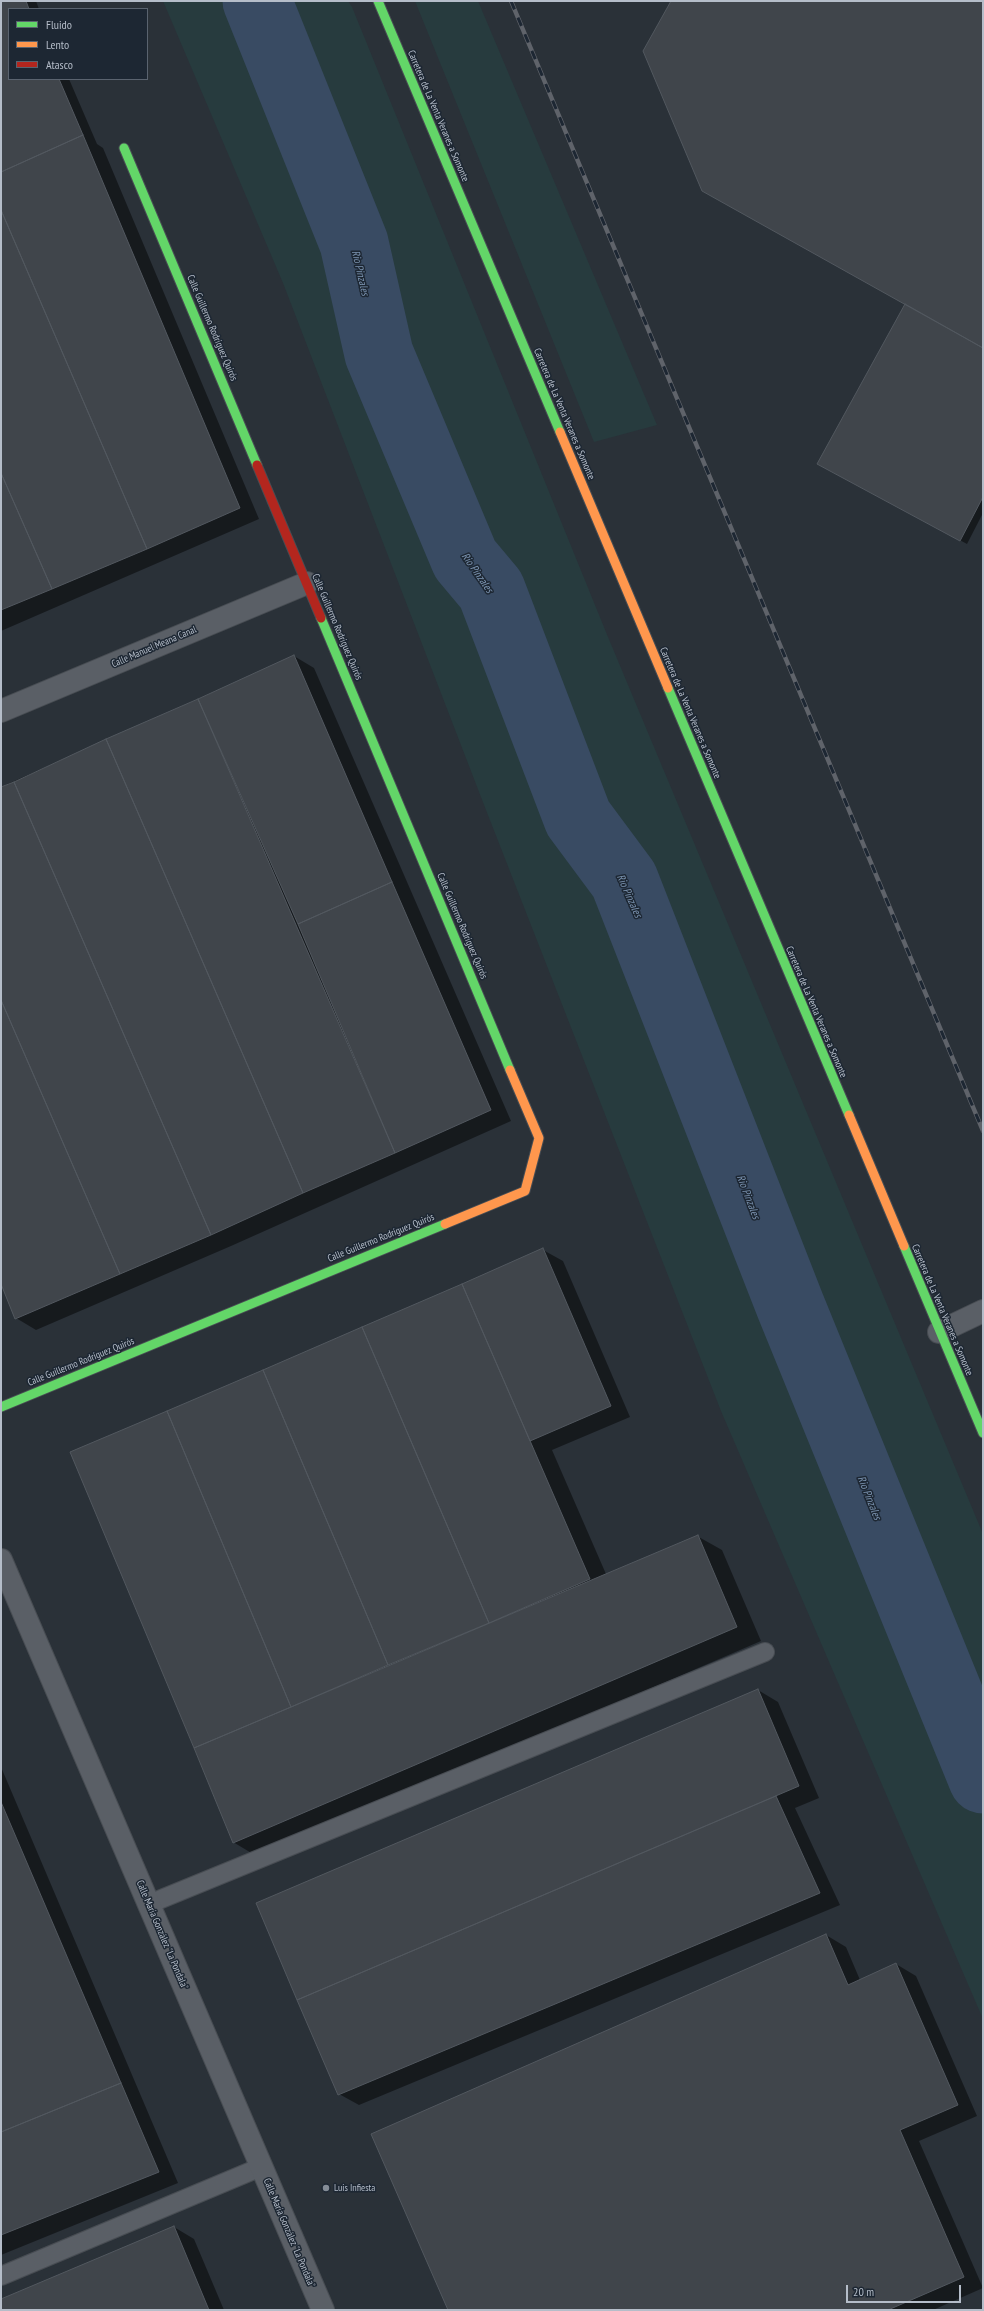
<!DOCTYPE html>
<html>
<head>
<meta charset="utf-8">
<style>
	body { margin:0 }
	#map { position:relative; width:984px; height:2311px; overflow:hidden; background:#2a3138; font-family:"PT Sans Narrow",sans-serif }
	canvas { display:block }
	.frame { position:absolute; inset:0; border:2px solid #b5bdc9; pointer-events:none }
	.legend { position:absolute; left:8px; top:8px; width:140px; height:72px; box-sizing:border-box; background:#1d2733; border:1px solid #5a636f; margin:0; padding:5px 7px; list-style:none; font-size:12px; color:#b5bdc9 }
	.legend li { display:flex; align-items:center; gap:8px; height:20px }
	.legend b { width:20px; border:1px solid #5a636f }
	.scale { position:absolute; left:846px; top:2285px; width:115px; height:18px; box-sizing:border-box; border:2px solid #b5bdc9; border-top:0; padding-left:5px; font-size:12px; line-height:14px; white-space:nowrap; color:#b5bdc9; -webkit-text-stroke:3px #1d2733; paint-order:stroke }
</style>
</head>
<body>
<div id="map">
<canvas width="984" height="2311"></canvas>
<div class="frame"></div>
<ul class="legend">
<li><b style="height:5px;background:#63d668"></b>Fluido</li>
<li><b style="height:5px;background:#ff974d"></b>Lento</li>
<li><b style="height:5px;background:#b3261e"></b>Atasco</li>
</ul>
<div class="scale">20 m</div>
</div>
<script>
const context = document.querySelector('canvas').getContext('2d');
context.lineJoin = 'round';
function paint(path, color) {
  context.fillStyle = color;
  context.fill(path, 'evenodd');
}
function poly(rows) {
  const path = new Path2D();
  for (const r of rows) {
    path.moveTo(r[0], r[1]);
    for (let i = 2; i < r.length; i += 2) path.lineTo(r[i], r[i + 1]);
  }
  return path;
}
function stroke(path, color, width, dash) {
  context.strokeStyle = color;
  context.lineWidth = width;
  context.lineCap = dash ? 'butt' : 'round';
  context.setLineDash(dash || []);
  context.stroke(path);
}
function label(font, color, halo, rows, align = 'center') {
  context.font = font + ' "PT Sans Narrow",sans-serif';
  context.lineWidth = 3;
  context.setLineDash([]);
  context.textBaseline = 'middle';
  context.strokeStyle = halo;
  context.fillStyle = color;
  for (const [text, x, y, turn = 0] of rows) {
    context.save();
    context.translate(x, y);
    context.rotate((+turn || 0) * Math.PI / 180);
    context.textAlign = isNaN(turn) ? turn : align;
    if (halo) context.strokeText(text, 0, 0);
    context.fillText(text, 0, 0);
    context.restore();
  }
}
paint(poly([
	[163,1,348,1,352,7,608,637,983,1534,983,2019,721,1411,486,810,283,283],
	[415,1,478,1,657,425,594,442]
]), '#273b3e');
paint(poly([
	[1,1,36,1,39,9,9,9,9,79,69,79,97,144,103,148,259,519,1,631],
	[673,1,983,1,983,513,967,544,819,464,968,341],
	[294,656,314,668,511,1121,231,1246,36,1330,16,1318,1,1281,1,787],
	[543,1250,563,1261,630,1417,552,1450,606,1574,697,1536,722,1550,761,1641,258,1857,233,1842,71,1453],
	[758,1690,778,1702,819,1798,795,1808,840,1905,359,2105,339,2094,258,1903],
	[1,1767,178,2183,1,2255],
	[826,1935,846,1947,860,1980,896,1964,916,1976,977,2116,919,2141,983,2288,933,2310,449,2310],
	[174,2227,194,2239,224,2310,1,2310,1,2300]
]), '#0007');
stroke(poly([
	[257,1,354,243,379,354,465,559,491,590,578,818,624,880,790,1305,983,1779]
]), '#394b63', 69);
const building = poly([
	[1,1,26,1,29,9,9,9,9,79,59,79,83,135,1,172,1,1],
	[671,1,983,1,983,348,702,191,643,51,671,1],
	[83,135,240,508,147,549,1,210,1,172,83,135],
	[1,210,147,549,52,589,1,473,1,210],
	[905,304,983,348,983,497,960,541,817,464,905,304],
	[1,473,52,589,1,610,1,473],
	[294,655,392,882,298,924,198,699,294,655],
	[198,699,395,1153,303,1193,106,739,198,699],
	[106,739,303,1193,211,1235,14,782,106,739],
	[14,782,211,1235,120,1274,1,1000,1,787,14,782],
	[392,882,491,1110,395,1153,298,924,392,882],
	[1,1000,120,1274,15,1319,1,1284,1,1000],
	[543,1248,611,1406,530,1441,462,1284,543,1248],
	[462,1284,590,1579,489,1623,362,1327,462,1284],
	[362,1327,489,1623,388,1665,263,1370,362,1327],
	[263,1370,388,1665,291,1707,167,1411,263,1370],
	[167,1411,291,1707,194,1748,70,1452,167,1411],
	[698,1535,737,1627,233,1843,194,1748,698,1535],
	[758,1689,799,1786,297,2000,256,1903,758,1689],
	[776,1796,820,1893,338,2095,297,2000,776,1796],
	[1,1802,121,2083,1,2132,1,1802],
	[826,1934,848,1985,896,1963,958,2105,900,2130,964,2277,888,2310,448,2310,371,2134,826,1934],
	[121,2083,159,2172,1,2235,1,2132,121,2083],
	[174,2226,209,2310,1,2310,1,2299,174,2226]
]);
paint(building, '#40454b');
stroke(building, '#52585f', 1);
const lane = poly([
	[149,1904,765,1652],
	[1,2276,261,2167]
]);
const street = poly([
	[1,711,307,583],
	[939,1332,983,1311],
	[1,1560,323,2310]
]);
const fast = poly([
	[378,1,560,432],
	[124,148,257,465],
	[321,618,510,1070],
	[668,688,849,1115],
	[904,1246,983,1433],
	[1,1407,445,1224]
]);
const slow = poly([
	[560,432,668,688],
	[849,1115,904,1246],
	[445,1224,525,1191,539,1138,510,1070]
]);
const jam = poly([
	[257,465,321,618]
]);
stroke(lane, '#484d53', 20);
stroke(street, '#484d53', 24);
stroke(fast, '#484d53', 11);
stroke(slow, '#484d53', 11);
stroke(jam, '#484d53', 11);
stroke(lane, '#5a5f66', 18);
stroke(street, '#5a5f66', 22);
stroke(fast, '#63d668', 9);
stroke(slow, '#ff974d', 9);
stroke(jam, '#b3261e', 9);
const rail = poly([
	[511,1,983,1131]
]);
stroke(rail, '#5f636a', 4.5);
stroke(rail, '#1d2733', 3, [9]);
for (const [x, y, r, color] of [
	[326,2188,4,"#848c96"]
]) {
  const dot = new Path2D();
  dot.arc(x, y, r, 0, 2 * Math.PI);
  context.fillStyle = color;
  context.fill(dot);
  stroke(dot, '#1d2733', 1.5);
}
label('10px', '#b5bdc9', '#1d2733', [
	["Carretera de La Venta Veranes a Somonte",438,116,67],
	["Calle Guillermo Rodríguez Quirós",212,328,67],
	["Carretera de La Venta Veranes a Somonte",564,414,67],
	["Calle Guillermo Rodríguez Quirós",337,627,67],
	["Calle Manuel Meana Canal",154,647,-23],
	["Carretera de La Venta Veranes a Somonte",690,713,67],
	["Calle Guillermo Rodríguez Quirós",462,926,67],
	["Carretera de La Venta Veranes a Somonte",816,1012,67],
	["Calle Guillermo Rodríguez Quirós",381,1238,-22],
	["Carretera de La Venta Veranes a Somonte",942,1310,67],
	["Calle Guillermo Rodríguez Quirós",81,1362,-22],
	["Calle María González \"La Pondala\"",162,1935,67],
	["Calle María González \"La Pondala\"",289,2233,67]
]);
label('10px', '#b5bdc9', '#1d2733', [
	["Luis Infiesta",334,2188]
], 'left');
label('italic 11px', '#7c94b1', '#1d2733', [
	["Rio Pinzales",360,273,77],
	["Rio Pinzales",477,573,55],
	["Rio Pinzales",629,896,66],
	["Rio Pinzales",748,1197,69],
	["Rio Pinzales",869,1498,68]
]);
</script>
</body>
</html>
